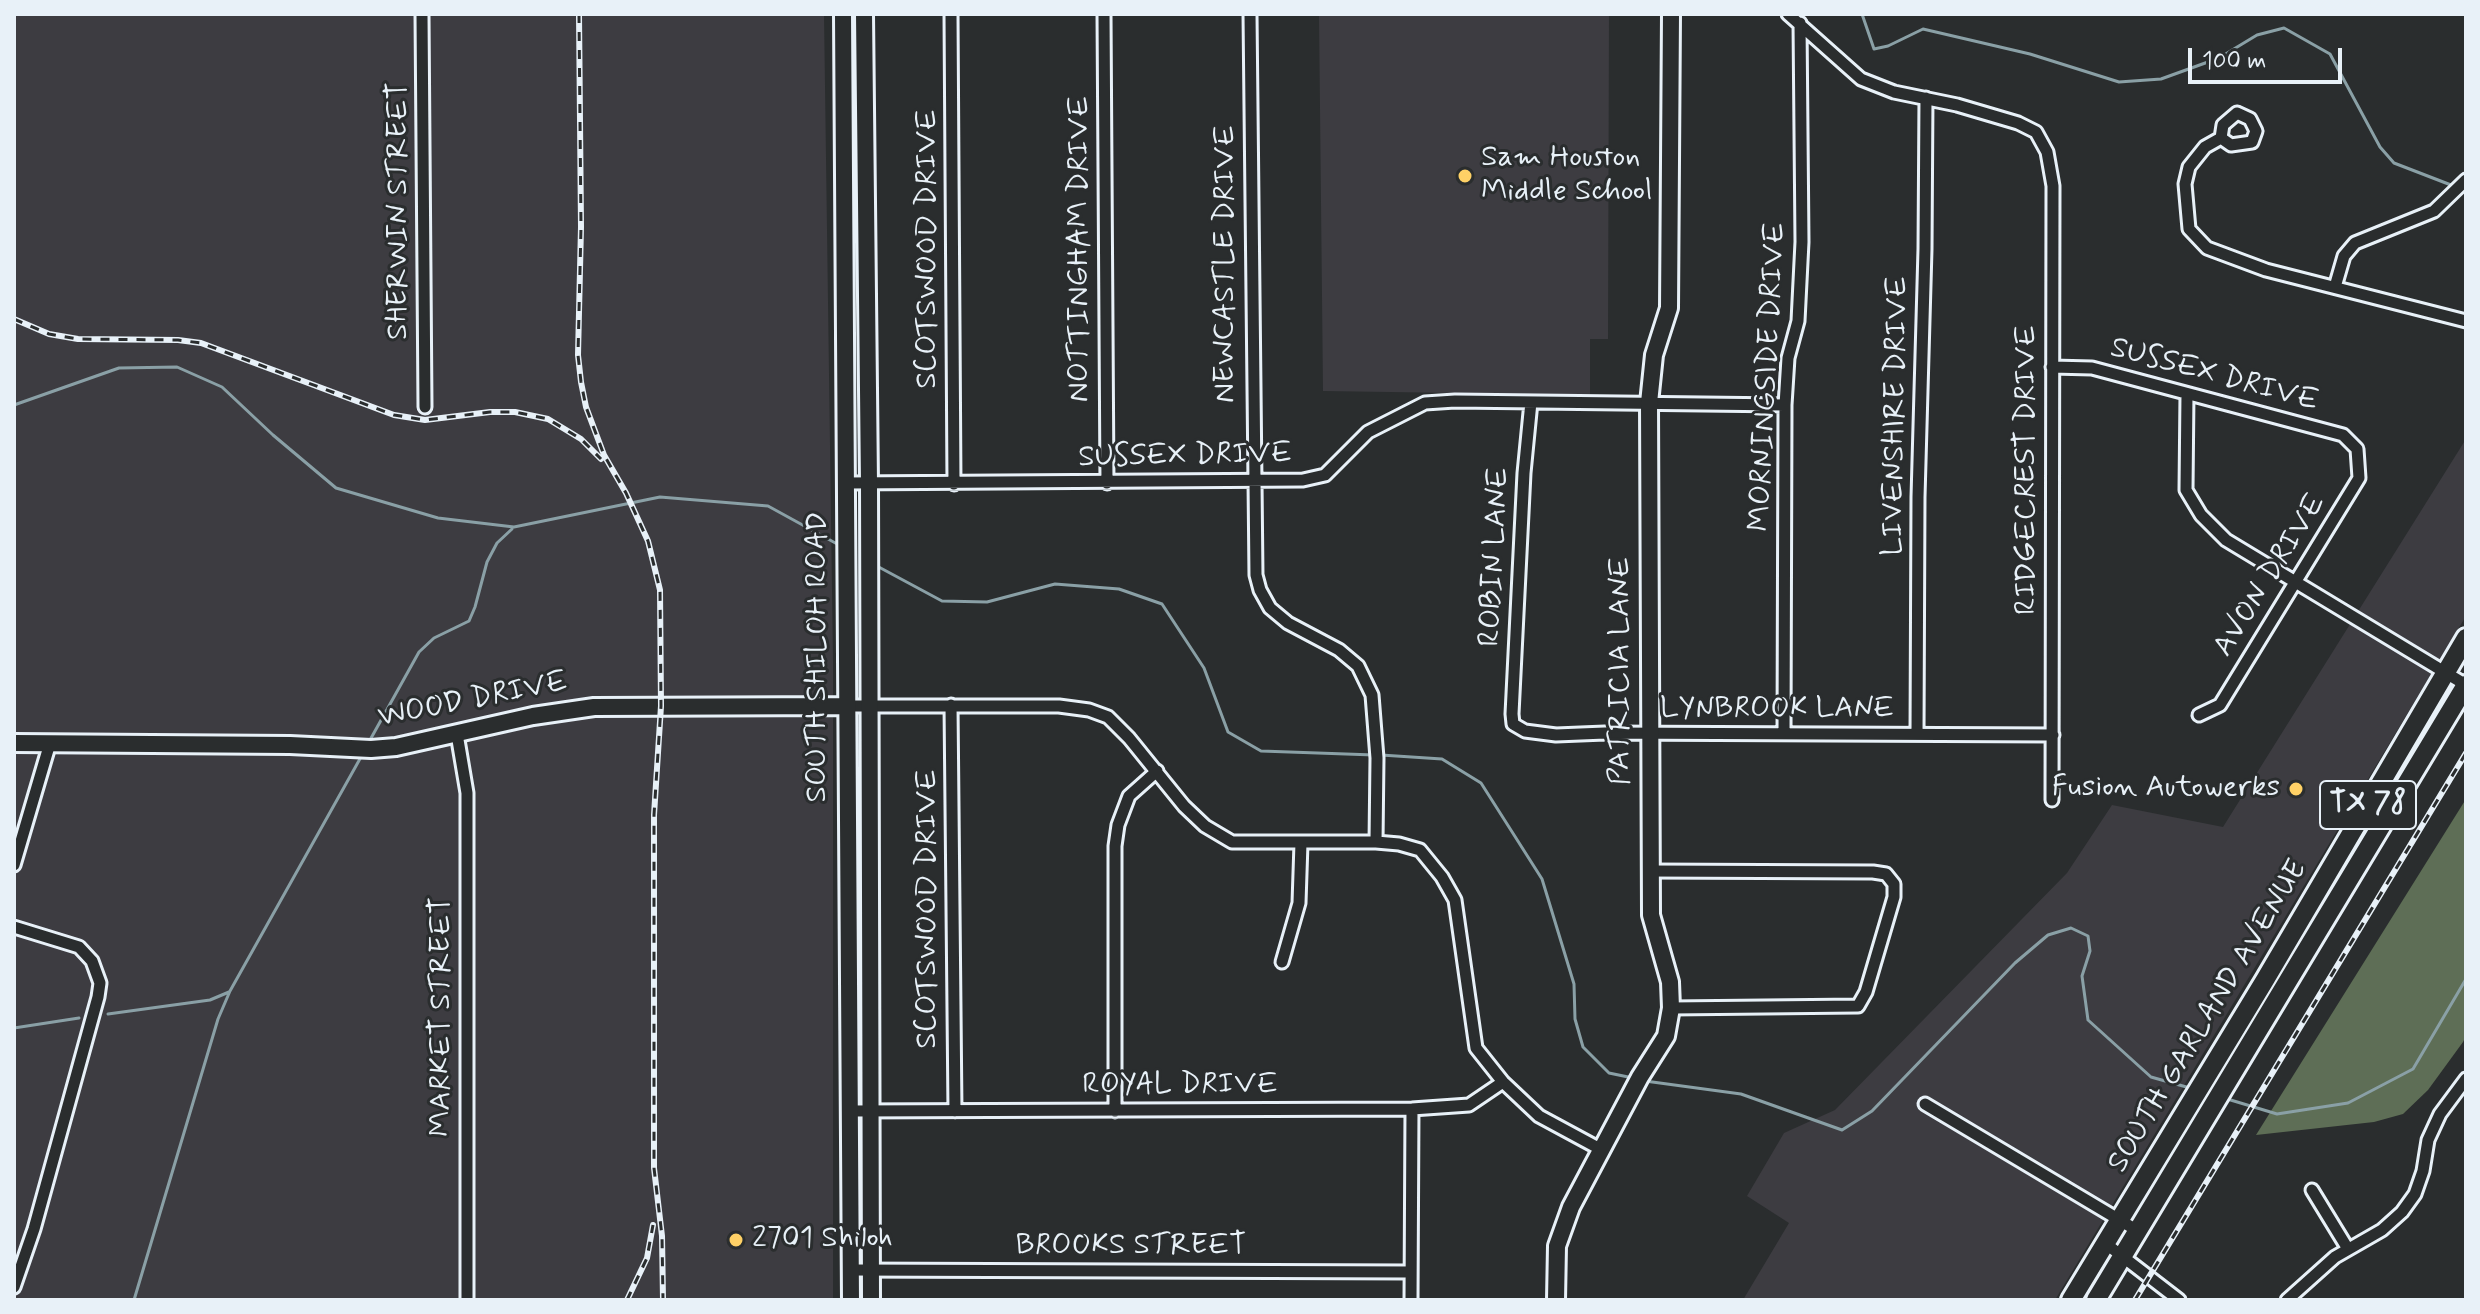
<!DOCTYPE html>
<html>
<head>
<meta charset="utf-8">
<style>
	body { margin:0 }
	#map { position:relative; width:2480px; height:1314px; overflow:hidden; background:#2a2d2e; font-family:Mynerve,sans-serif }
	canvas { display:block }
	.frame { position:absolute; inset:0; border:16px solid #e8f1f8; pointer-events:none }
	.scale { position:absolute; left:2188px; top:48px; width:154px; height:36px; box-sizing:border-box; border:4px solid #e8f1f8; border-top:0; padding-left:10px; font-size:24px; line-height:28px; white-space:nowrap; color:#e8f1f8; -webkit-text-stroke:6px #2a2d2e; paint-order:stroke }
</style>
</head>
<body>
<div id="map">
<canvas width="2480" height="1314"></canvas>
<div class="frame"></div>
<div class="scale">100 m</div>
</div>
<script>
const context = document.querySelector('canvas').getContext('2d');
context.lineJoin = 'round';
function paint(path, color) {
  context.fillStyle = color;
  context.fill(path, 'evenodd');
}
function poly(rows) {
  const path = new Path2D();
  for (const r of rows) {
    path.moveTo(r[0], r[1]);
    for (let i = 2; i < r.length; i += 2) path.lineTo(r[i], r[i + 1]);
  }
  return path;
}
function stroke(path, color, width, dash) {
  context.strokeStyle = color;
  context.lineWidth = width;
  context.lineCap = dash ? 'butt' : 'round';
  context.setLineDash(dash || []);
  context.stroke(path);
}
function label(font, color, halo, rows, align = 'center') {
  context.font = font + ' Mynerve,sans-serif';
  context.lineWidth = 6;
  context.setLineDash([]);
  context.textBaseline = 'middle';
  context.strokeStyle = halo;
  context.fillStyle = color;
  for (const [text, x, y, turn = 0] of rows) {
    context.save();
    context.translate(x, y);
    context.rotate((+turn || 0) * Math.PI / 180);
    context.textAlign = isNaN(turn) ? turn : align;
    if (halo) context.strokeText(text, 0, 0);
    context.fillText(text, 0, 0);
    context.restore();
  }
}
paint(poly([
	[14,14,824,14,833,661,833,1300,14,1300],
	[1319,14,1609,14,1608,339,1590,339,1590,395,1323,391],
	[2466,439,2466,616,2055,1300,1743,1300,1789,1223,1747,1196,1784,1133,1835,1110,2067,873,2112,805,2223,827]
]), '#3d3c41');
paint(poly([
	[2466,799,2466,1036,2463,1042,2428,1090,2403,1114,2374,1122,2256,1135]
]), '#5e6e56');
stroke(poly([
	[1862,14,1874,49,1888,46,1923,29,2030,54,2119,82,2161,79,2219,58,2257,35,2284,28,2330,54,2380,147,2394,163,2451,185],
	[14,405,119,368,177,367,222,387,273,435,336,488,438,518,514,527,660,497,768,506,839,545],
	[875,565,942,601,987,602,1055,584,1119,589,1162,604,1204,668,1228,732,1261,751,1374,755],
	[370,740,419,652,434,638,469,621,475,607,487,562,497,543,512,529],
	[1381,755,1442,759,1481,783,1542,879,1574,984,1575,1019,1583,1047,1609,1073,1633,1078],
	[108,1014,210,1000,229,992],
	[14,1028,79,1018],
	[1645,1081,1741,1094,1842,1130,1872,1111,2015,963,2048,935,2071,928,2088,936,2090,951,2082,976,2088,1020,2151,1077,2190,1088],
	[2224,1098,2277,1114,2348,1103,2413,1069,2466,979],
	[134,1300,218,1019,230,991,361,757]
]), '#8aa0a6', 3);
const street = poly([
	[422,14,425,407],
	[951,14,954,484],
	[1104,14,1107,483],
	[1250,14,1256,575,1260,590,1270,608,1288,623,1339,650,1358,666,1372,695,1377,758,1376,842],
	[1788,14,1861,79,1894,92,1957,105,2018,123,2036,132,2047,152,2053,186,2052,800],
	[2237,113,2250,119,2256,131,2252,142,2231,145,2221,138,2223,125,2237,113],
	[2221,138,2205,147,2189,167,2185,184,2189,229,2207,248,2266,270,2466,321],
	[2335,287,2344,256,2355,243,2434,211,2466,180],
	[2052,367,2092,368,2343,435,2357,449,2359,478,2220,705,2199,715],
	[2187,394,2186,490,2201,515,2226,540,2466,685],
	[1531,402,1524,473,1512,714,1513,724,1525,731,1556,735,1605,733,2053,735],
	[847,483,1303,480,1325,475,1368,432,1425,403,1455,401,1785,405],
	[951,705,955,1111],
	[846,706,1059,706,1089,710,1108,717,1129,738,1184,806,1205,826,1232,842,1376,842,1399,844,1420,850,1442,877,1455,900,1476,1048,1503,1082,1539,1116,1602,1150],
	[457,734,467,793,467,1300],
	[1784,734,1785,405,1788,358,1798,321,1802,242,1800,23],
	[1917,734,1918,497,1925,249,1926,98],
	[14,865,50,743],
	[1650,871,1873,872,1886,874,1894,884,1894,897,1866,992,1858,1006,1671,1008],
	[14,927,79,947,92,961,100,983,98,997,34,1229,14,1287],
	[1282,962,1299,903,1301,843],
	[1925,1104,2138,1231],
	[850,1111,1412,1109,1469,1105,1503,1082],
	[1115,1111,1115,846,1118,825,1129,796,1157,771],
	[2312,1190,2348,1249],
	[2105,1243,2179,1300],
	[851,1270,1411,1272],
	[1411,1300,1412,1109],
	[2287,1300,2335,1257,2382,1230,2402,1212,2415,1194,2423,1171,2428,1140,2440,1114,2466,1079]
]);
const secondary = poly([
	[843,14,851,1300],
	[864,14,869,483,871,1300],
	[14,743,290,745,371,749,396,747,533,716,594,707,846,706],
	[1556,1300,1557,1246,1571,1207,1640,1077,1666,1036,1671,1008,1670,982,1651,915,1649,403,1654,355,1669,308,1671,14]
]);
const primary = poly([
	[2071,1300,2265,980,2466,638],
	[2096,1300,2466,685]
]);
stroke(street, '#e8f1f8', 17);
stroke(secondary, '#e8f1f8', 22);
stroke(primary, '#e8f1f8', 24);
stroke(street, '#2a2d2e', 11);
stroke(secondary, '#2a2d2e', 16);
stroke(primary, '#2a2d2e', 18);
const rail = poly([
	[579,14,581,227,578,355,581,382,586,407,604,455,626,493,648,541,660,590,661,706,654,815,654,1168,662,1236,663,1300],
	[14,319,49,334,78,339,178,340,201,343,394,415,425,420,490,412,515,412,548,419,581,439,601,459],
	[627,1300,647,1258,653,1225],
	[2135,1300,2466,753]
]);
stroke(rail, '#e8f1f8', 6);
stroke(rail, '#2a2d2e', 3, [9]);
for (const [x, y, r, color] of [
	[1465,176,8,"#ffd166"],
	[2296,789,8,"#ffd166"],
	[736,1240,8,"#ffd166"]
]) {
  const dot = new Path2D();
  dot.arc(x, y, r, 0, 2 * Math.PI);
  context.fillStyle = color;
  context.fill(dot);
  stroke(dot, '#2a2d2e', 3);
}
for (const [x, y, w] of [
	[2368,805,96]
]) {
  const box = new Path2D();
  box.roundRect(x - w / 2, y - 24, w, 48, 6);
  context.fillStyle = '#2a2d2e';
  context.fill(box);
  stroke(box, '#e8f1f8', 2);
}
label('bold 28px', '#e8f1f8', null, [
	["TX 78",2368,805]
]);
label('30px', '#e8f1f8', '#2a2d2e', [
	["Sam Houston",1481,159],
	["Middle School",1481,193],
	["Fusion Autowerks",2280,789,"right"],
	["2701 Shiloh",752,1240]
], 'left');
label('30px', '#e8f1f8', '#2a2d2e', [
	["SHERWIN STREET",400,211,-90],
	["SCOTSWOOD DRIVE",929,249,-90],
	["NOTTINGHAM DRIVE",1081,249,-90],
	["NEWCASTLE DRIVE",1227,264,-90],
	["SUSSEX DRIVE",2214,376,15],
	["MORNINGSIDE DRIVE",1769,377,-87],
	["LIVENSHIRE DRIVE",1897,416,-89],
	["SUSSEX DRIVE",1185,457,-1],
	["RIDGECREST DRIVE",2028,470,-90],
	["ROBIN LANE",1496,557,-87],
	["AVON DRIVE",2271,576,-58],
	["SOUTH SHILOH ROAD",819,657,-90],
	["PATRICIA LANE",1622,671,-90],
	["WOOD DRIVE",473,701,-11],
	["LYNBROOK LANE",1777,710],
	["SCOTSWOOD DRIVE",929,909,-90],
	["MARKET STREET",443,1017,-90],
	["SOUTH GARLAND AVENUE",2209,1017,-59],
	["ROYAL DRIVE",1180,1086],
	["BROOKS STREET",1131,1247]
]);
</script>
</body>
</html>
